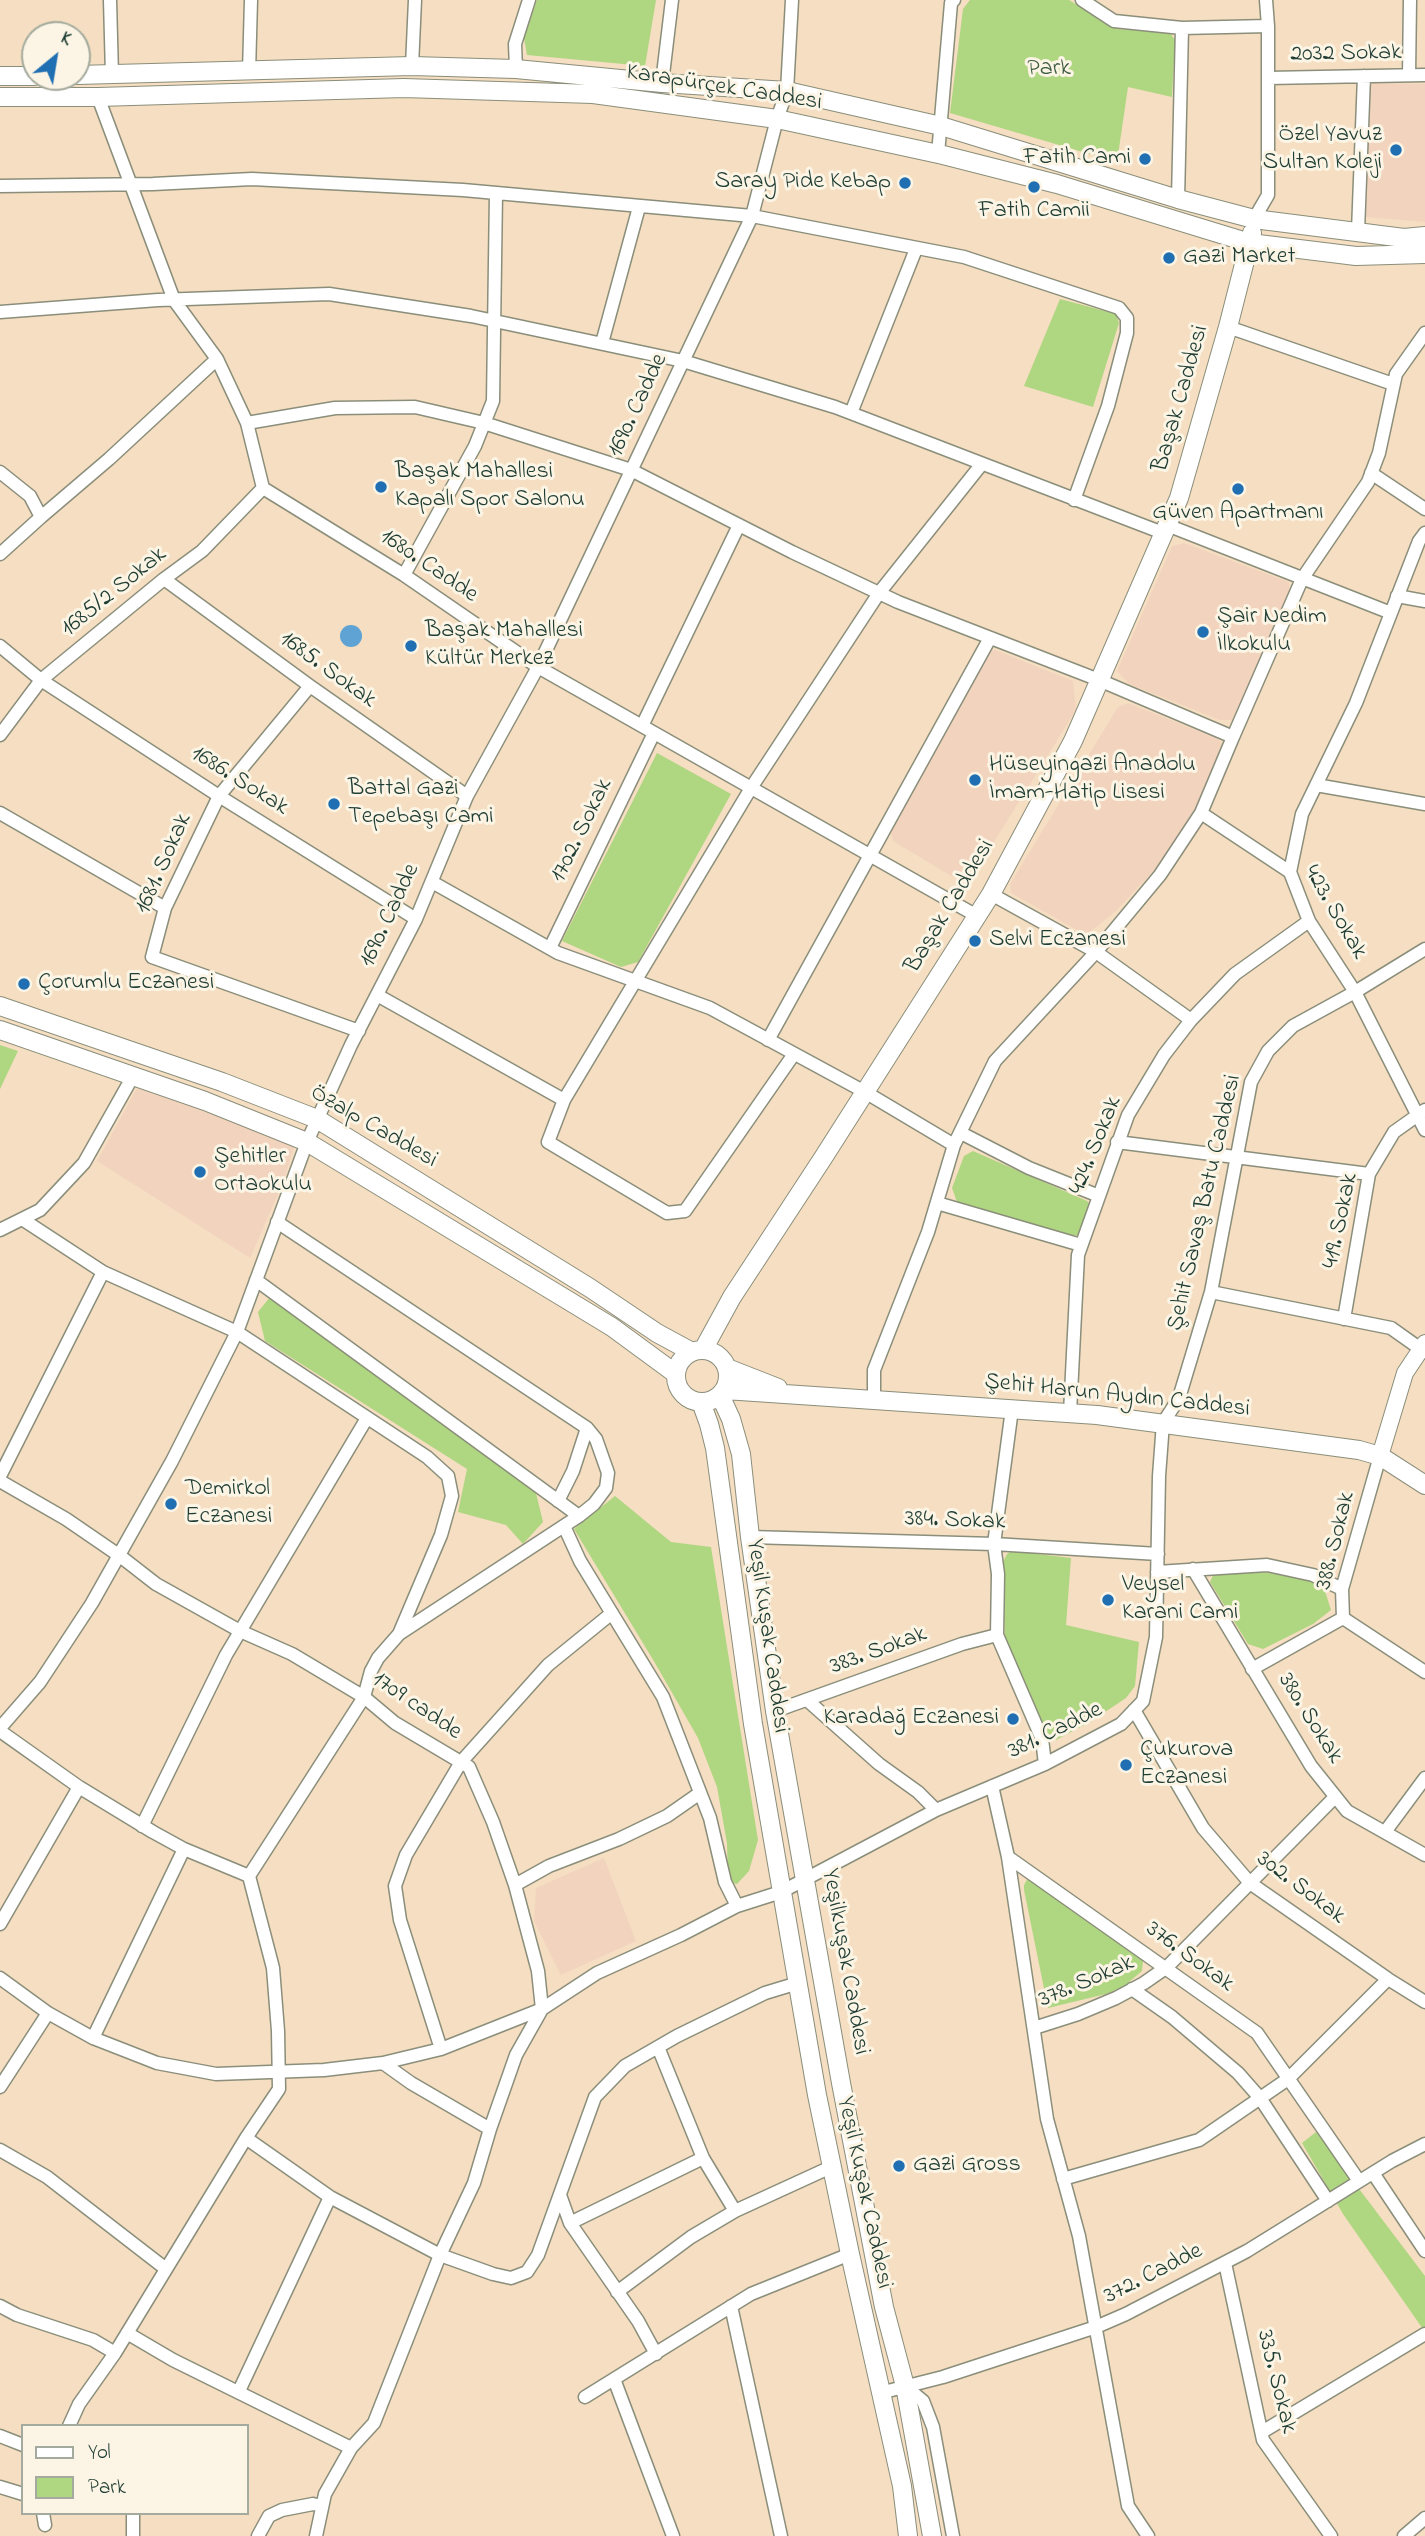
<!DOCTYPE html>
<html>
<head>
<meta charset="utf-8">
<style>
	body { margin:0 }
	#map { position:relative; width:1425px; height:2536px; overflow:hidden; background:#f5dec1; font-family:"Indie Flower",sans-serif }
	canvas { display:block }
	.legend { position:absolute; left:21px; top:2424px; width:228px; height:91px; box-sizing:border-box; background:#fcf5e5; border:2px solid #a4ab9e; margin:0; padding:9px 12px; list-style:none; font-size:21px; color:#1f3d34 }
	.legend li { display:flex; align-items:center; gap:14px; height:35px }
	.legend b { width:35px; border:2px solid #a4ab9e }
	.north { position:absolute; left:21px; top:21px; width:70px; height:70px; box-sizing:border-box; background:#fcf5e5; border:2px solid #a4ab9e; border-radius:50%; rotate:30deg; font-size:19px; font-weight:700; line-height:28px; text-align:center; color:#1f3d34 }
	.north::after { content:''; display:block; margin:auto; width:24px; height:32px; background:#1f6fb2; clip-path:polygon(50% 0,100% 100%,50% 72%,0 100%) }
</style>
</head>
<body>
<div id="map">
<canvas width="1425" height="2536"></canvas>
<ul class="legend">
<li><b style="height:9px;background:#fff"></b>Yol</li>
<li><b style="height:19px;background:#afd680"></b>Park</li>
</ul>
<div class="north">K</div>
</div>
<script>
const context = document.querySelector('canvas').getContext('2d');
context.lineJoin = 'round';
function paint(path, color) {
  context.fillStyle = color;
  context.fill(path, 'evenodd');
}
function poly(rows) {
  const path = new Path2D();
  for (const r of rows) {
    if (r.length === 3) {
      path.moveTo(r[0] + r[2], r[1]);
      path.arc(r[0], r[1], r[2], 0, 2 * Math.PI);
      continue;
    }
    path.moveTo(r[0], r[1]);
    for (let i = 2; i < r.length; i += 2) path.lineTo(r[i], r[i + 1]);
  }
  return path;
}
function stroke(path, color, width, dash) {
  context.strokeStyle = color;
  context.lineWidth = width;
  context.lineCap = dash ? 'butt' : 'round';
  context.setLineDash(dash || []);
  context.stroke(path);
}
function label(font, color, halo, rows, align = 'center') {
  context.font = font + ' "Indie Flower",sans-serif';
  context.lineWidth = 6;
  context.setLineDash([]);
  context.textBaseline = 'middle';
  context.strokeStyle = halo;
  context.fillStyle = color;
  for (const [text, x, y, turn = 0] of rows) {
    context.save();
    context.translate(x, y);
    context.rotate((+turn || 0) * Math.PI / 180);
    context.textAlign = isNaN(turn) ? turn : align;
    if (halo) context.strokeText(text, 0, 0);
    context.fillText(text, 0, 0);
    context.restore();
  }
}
paint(poly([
	[1369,83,1425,84,1425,222,1366,217],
	[1184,543,1289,582,1290,592,1232,720,1220,720,1129,684,1117,671,1172,546],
	[995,650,1073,681,1076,710,971,879,958,880,893,841,890,829,988,651],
	[1128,703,1218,739,1223,744,1223,749,1188,826,1159,865,1116,911,1086,935,1011,893,1010,884,1118,707],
	[137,1088,295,1144,283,1183,250,1258,97,1161],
	[604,1858,636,1941,561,1975,534,1921,536,1888]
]), '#f2d4be');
paint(poly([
	[537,0,656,0,645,66,527,55,524,38],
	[970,0,1069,0,1117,29,1170,33,1175,40,1172,97,1128,87,1117,162,950,113,963,9],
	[1060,299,1116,314,1119,323,1093,407,1024,386],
	[657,753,731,794,638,962,621,967,562,941],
	[0,1045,18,1051,0,1089],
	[973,1151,1087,1201,1089,1203,1084,1230,1080,1235,1071,1235,957,1202,952,1188,964,1156],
	[270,1297,535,1489,543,1522,523,1544,506,1525,458,1512,467,1469,265,1341,258,1312],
	[615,1496,671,1542,711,1547,758,1840,749,1871,737,1884,728,1882,727,1843,717,1787,698,1738,655,1663,574,1529],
	[1012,1551,1071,1558,1066,1625,1139,1642,1135,1686,1126,1698,1090,1722,1056,1740,1049,1738,1005,1637,1003,1562,1007,1554],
	[1237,1570,1288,1575,1312,1582,1325,1591,1331,1610,1313,1624,1263,1649,1248,1644,1210,1582,1214,1573],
	[1028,1878,1143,1961,1142,1971,1123,1987,1106,1994,1048,2008,1024,1890,1024,1885],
	[1316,2132,1425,2276,1425,2332,1343,2214,1302,2143]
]), '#afd680');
paint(poly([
	[351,636,11]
]), '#5ea3d3');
const minor = poly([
	[110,0,112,75],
	[1082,0,1114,21,1182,28,1268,26],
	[412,66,415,0],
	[516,69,515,44,529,0],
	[249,72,251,0],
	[1409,75,1410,0],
	[1268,78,1425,75],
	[662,83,672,0],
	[98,97,174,300,217,359,247,423,263,488,404,575,538,667,977,916],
	[938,154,951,3,954,0],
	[0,186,153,184,252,179,463,190,752,216,964,257,1119,308,1127,318,1127,333,1108,406,1074,500],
	[1178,199,1182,28],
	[1254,219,1268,195,1268,26,1266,0],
	[1358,231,1364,76],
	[0,312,158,300,329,294,471,316,683,361,835,407,1163,533],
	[1228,327,1393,384],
	[602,343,639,207],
	[851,413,916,249],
	[247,423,335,408,415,407,484,423,631,470,792,552,898,602,1099,680,1233,737,1302,579,1368,482,1379,453,1396,374,1425,333],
	[0,472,30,496,41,517,0,554],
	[1371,473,1425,509],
	[41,517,109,459,217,359],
	[1167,525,1391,613],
	[404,575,475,446,493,401,496,193],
	[164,579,310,686,467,796],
	[1397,596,1425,601],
	[0,646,41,680,219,796,416,919],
	[310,686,219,796,165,908,152,957,359,1031],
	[642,726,739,525],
	[0,735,41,680,164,579,202,551,263,488],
	[1316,785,1425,804],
	[0,813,165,908],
	[1201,813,1290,872,1309,921,1355,992,1425,1130],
	[1290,872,1302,814,1356,703,1419,541,1425,533],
	[432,882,558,953,710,1008,865,1092,954,1145,928,1232,874,1370,874,1399],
	[991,894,1096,952,1191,1020],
	[550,948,654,733],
	[377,995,564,1100],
	[768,1040,990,638],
	[794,1054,685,1211,667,1213,548,1142,564,1100,751,788,879,593,981,465],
	[961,1133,1029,1168,1099,1196],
	[1117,1142,1369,1174],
	[954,1145,995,1061,1096,952,1160,875,1201,813,1233,737],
	[937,1203,1081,1245],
	[22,1219,103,1272,237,1332,427,1457,448,1476,452,1496,441,1535,399,1634],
	[0,1230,40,1210,84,1163,133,1076],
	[256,1280,579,1516],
	[1211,1292,1391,1328,1425,1352],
	[1344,1319,1369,1174,1394,1132,1425,1110],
	[1012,1409,994,1544,998,1574,997,1635,1042,1739,1045,1764],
	[1070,1413,1078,1255,1128,1115,1164,1055,1191,1020,1235,974,1309,921],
	[0,1476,103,1272],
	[0,1481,66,1519,120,1556,156,1584,240,1631,292,1654,364,1697,395,1723,469,1767,493,1822,515,1885,538,1971,542,2009,441,2049,383,2063,324,2070,216,2074,157,2063,93,2038,48,2013,0,1978],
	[558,1501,573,1471,587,1428],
	[564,1526,580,1561,663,1697,710,1818,725,1882,737,1906],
	[750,1537,994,1544,1158,1554],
	[1193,1569,1311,1766,1347,1811,1425,1855],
	[1157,1572,1267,1565,1313,1575,1342,1589],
	[1343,1618,1425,1672],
	[1252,1669,1343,1618,1342,1589,1380,1456],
	[807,1700,879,1764,918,1792,936,1810],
	[1134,1710,1203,1828,1250,1883,1388,1979,1425,2002],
	[775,1711,962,1644,997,1635],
	[0,1728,40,1682,92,1603,172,1461,237,1332,307,1142,351,1045,416,919,467,796,538,667,752,216,777,119,787,91,792,0],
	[0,1731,79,1787,153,1832,184,1849,249,1876,273,1968,278,2031,279,2089,246,2138,115,2353,79,2404,69,2426],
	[992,1786,1008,1857,1257,2033,1359,2181],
	[142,1826,226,1655,367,1418],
	[1385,1832,1425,1778],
	[1008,1857,1047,2119,1079,2236,1128,2506,1148,2536],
	[249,1876,364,1697,371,1671,378,1658,399,1634,579,1516,594,1504,606,1488,608,1473,596,1439,587,1428,277,1222],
	[515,1885,549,1866,619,1839,667,1816,700,1793],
	[0,1924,79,1787],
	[1132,1989,1172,2017,1238,2073,1260,2098,1328,2201],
	[1034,2028,1078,2014,1116,1998,1144,1983,1167,1967,1335,1797],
	[93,2038,184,1849],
	[658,2047,703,2158,735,2211],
	[441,2049,400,1920,395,1886,406,1855,461,1762,548,1665,612,1613],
	[383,2063,411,2083,490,2129],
	[0,2087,48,2013],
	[246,2138,330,2197],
	[0,2150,47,2177,166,2269],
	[1373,2173,1425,2251],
	[1063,2179,1199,2140,1288,2079,1388,1979],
	[560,2195,570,2223,638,2321,656,2354],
	[570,2223,703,2158],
	[1225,2263,1263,2440,1331,2536],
	[617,2292,691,2237,735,2211,831,2167],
	[0,2306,17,2315,93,2340,115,2353],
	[731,2306,781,2536],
	[127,2333,173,2360,351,2448,374,2423,440,2255,474,2183,490,2129,516,2055,542,2009,597,1973,681,1935,737,1906,781,1892,936,1810,1045,1764,1121,1724,1143,1701,1156,1637,1159,1476,1163,1423,1179,1398,1211,1292,1251,1082,1268,1051,1293,1026,1355,992,1425,949],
	[614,2379,673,2536],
	[905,2386,923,2401,933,2427,953,2536],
	[239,2391,330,2197,440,2255,493,2274,511,2278,527,2272,538,2255,595,2097,625,2066,677,2036,765,1993,798,1983],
	[880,2393,943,2377,1096,2327,1126,2314,1247,2251,1392,2161,1425,2144],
	[585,2397,751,2294,850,2254],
	[1262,2432,1425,2334],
	[0,2436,23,2445],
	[0,2487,23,2494],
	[43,2513,45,2525],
	[133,2536,133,2513],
	[258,2536,269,2516,282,2510,313,2504,322,2506],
	[316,2536,325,2494,351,2448],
	[1404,2536,1425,2518]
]);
const tertiary = poly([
	[1380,1456,1405,1373,1425,1343]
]);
const secondary = poly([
	[77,75,412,66,516,69,662,83,787,91,941,126,1178,199,1254,219,1404,238,1425,236],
	[0,76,35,76],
	[0,97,98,97,404,88,593,94,777,119,943,155,1057,184,1250,243,1356,256,1425,254],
	[0,1006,222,1082,317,1119,590,1288,657,1333,692,1352],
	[0,1030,205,1101,307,1142,612,1327,676,1374],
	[703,1350,732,1297,823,1158,991,894,1073,741,1179,498,1228,327,1252,233],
	[702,1376,26],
	[727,1368,778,1388],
	[725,1390,1097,1415,1359,1450,1380,1456,1425,1485],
	[720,1395,731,1419,741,1454,750,1537,775,1711,841,2083,884,2307,905,2386,932,2536],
	[701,1402,709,1424,715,1448,753,1724,817,2095,850,2254,902,2486,908,2536]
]);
stroke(minor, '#8a8e7a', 15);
stroke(tertiary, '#8a8e7a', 18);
stroke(secondary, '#8a8e7a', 20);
stroke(minor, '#fff', 12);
stroke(tertiary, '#fff', 16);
stroke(secondary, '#fff', 18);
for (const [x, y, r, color] of [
	[1396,150,7,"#1f6fb2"],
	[1145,159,7,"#1f6fb2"],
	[905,183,7,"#1f6fb2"],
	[1034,187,7,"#1f6fb2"],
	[1169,258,7,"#1f6fb2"],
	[381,487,7,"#1f6fb2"],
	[1238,489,7,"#1f6fb2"],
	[1203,632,7,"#1f6fb2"],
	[411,646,7,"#1f6fb2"],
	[975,780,7,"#1f6fb2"],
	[334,804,7,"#1f6fb2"],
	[975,941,7,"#1f6fb2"],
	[24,984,7,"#1f6fb2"],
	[200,1172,7,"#1f6fb2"],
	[171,1504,7,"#1f6fb2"],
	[1108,1600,7,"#1f6fb2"],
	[1013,1719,7,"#1f6fb2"],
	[1126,1765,7,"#1f6fb2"],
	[899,2166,7,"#1f6fb2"]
]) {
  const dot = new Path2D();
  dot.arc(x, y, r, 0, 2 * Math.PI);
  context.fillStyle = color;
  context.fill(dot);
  stroke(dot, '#fcf5e5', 2.5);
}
label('24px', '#1f3d34', '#fcf5e5', [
	["2032 Sokak",1346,55,-1],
	["Karapürçek Caddesi",724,89,9],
	["Başak Caddesi",1182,399,-74],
	["1690. Cadde",639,406,-65],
	["1680. Cadde",428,567,34],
	["1685/2 Sokak",115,593,-39],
	["1685. Sokak",327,671,36],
	["1686. Sokak",239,782,32],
	["1702. Sokak",583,831,-64],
	["1681. Sokak",165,864,-66],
	["Başak Caddesi",951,907,-59],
	["423. Sokak",1334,913,60],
	["1690. Cadde",391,916,-65],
	["Özalp Caddesi",373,1128,30],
	["424. Sokak",1097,1146,-68],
	["Şehit Savaş Batu Caddesi",1206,1203,-77],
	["419. Sokak",1342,1221,-78],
	["Şehit Harun Aydın Caddesi",1117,1397,6],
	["384. Sokak",955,1522,2],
	["388. Sokak",1337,1541,-76],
	["Yeşil Kuşak Caddesi",766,1636,82],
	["383. Sokak",879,1652,-20],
	["1709 cadde",416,1707,34],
	["380. Sokak",1309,1719,58],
	["381. Cadde",1056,1732,-26],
	["302. Sokak",1300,1889,37],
	["376. Sokak",1189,1958,36],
	["Yeşilkuşak Caddesi",844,1962,80],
	["378. Sokak",1087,1983,-23],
	["Yeşil Kuşak Caddesi",863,2193,78],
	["372. Cadde",1154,2275,-27],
	["335. Sokak",1275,2382,76]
]);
label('24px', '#3c5c43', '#fcf5e5', [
	["Park",1049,70]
]);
label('24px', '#1f3d34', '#fcf5e5', [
	["Özel Yavuz",1382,136,"right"],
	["Sultan Koleji",1382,164,"right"],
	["Fatih Cami",1131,159,"right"],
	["Saray Pide Kebap",891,183,"right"],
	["Fatih Camii",1034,212,"center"],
	["Gazi Market",1183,258],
	["Başak Mahallesi",395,473],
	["Kapalı Spor Salonu",395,501],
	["Güven Apartmanı",1238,514,"center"],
	["Şair Nedim",1217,618],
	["İlkokulu",1217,646],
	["Başak Mahallesi",425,632],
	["Kültür Merkez",425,660],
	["Hüseyingazi Anadolu",989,766],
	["İmam-Hatip Lisesi",989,794],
	["Battal Gazi",348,790],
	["Tepebaşı Cami",348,818],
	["Selvi Eczanesi",989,941],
	["Çorumlu Eczanesi",38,984],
	["Şehitler",214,1158],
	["Ortaokulu",214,1186],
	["Demirkol",185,1490],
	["Eczanesi",185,1518],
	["Veysel",1122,1586],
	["Karani Cami",1122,1614],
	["Karadağ Eczanesi",999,1719,"right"],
	["Çukurova",1140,1751],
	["Eczanesi",1140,1779],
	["Gazi Gross",913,2166]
], 'left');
</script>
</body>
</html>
